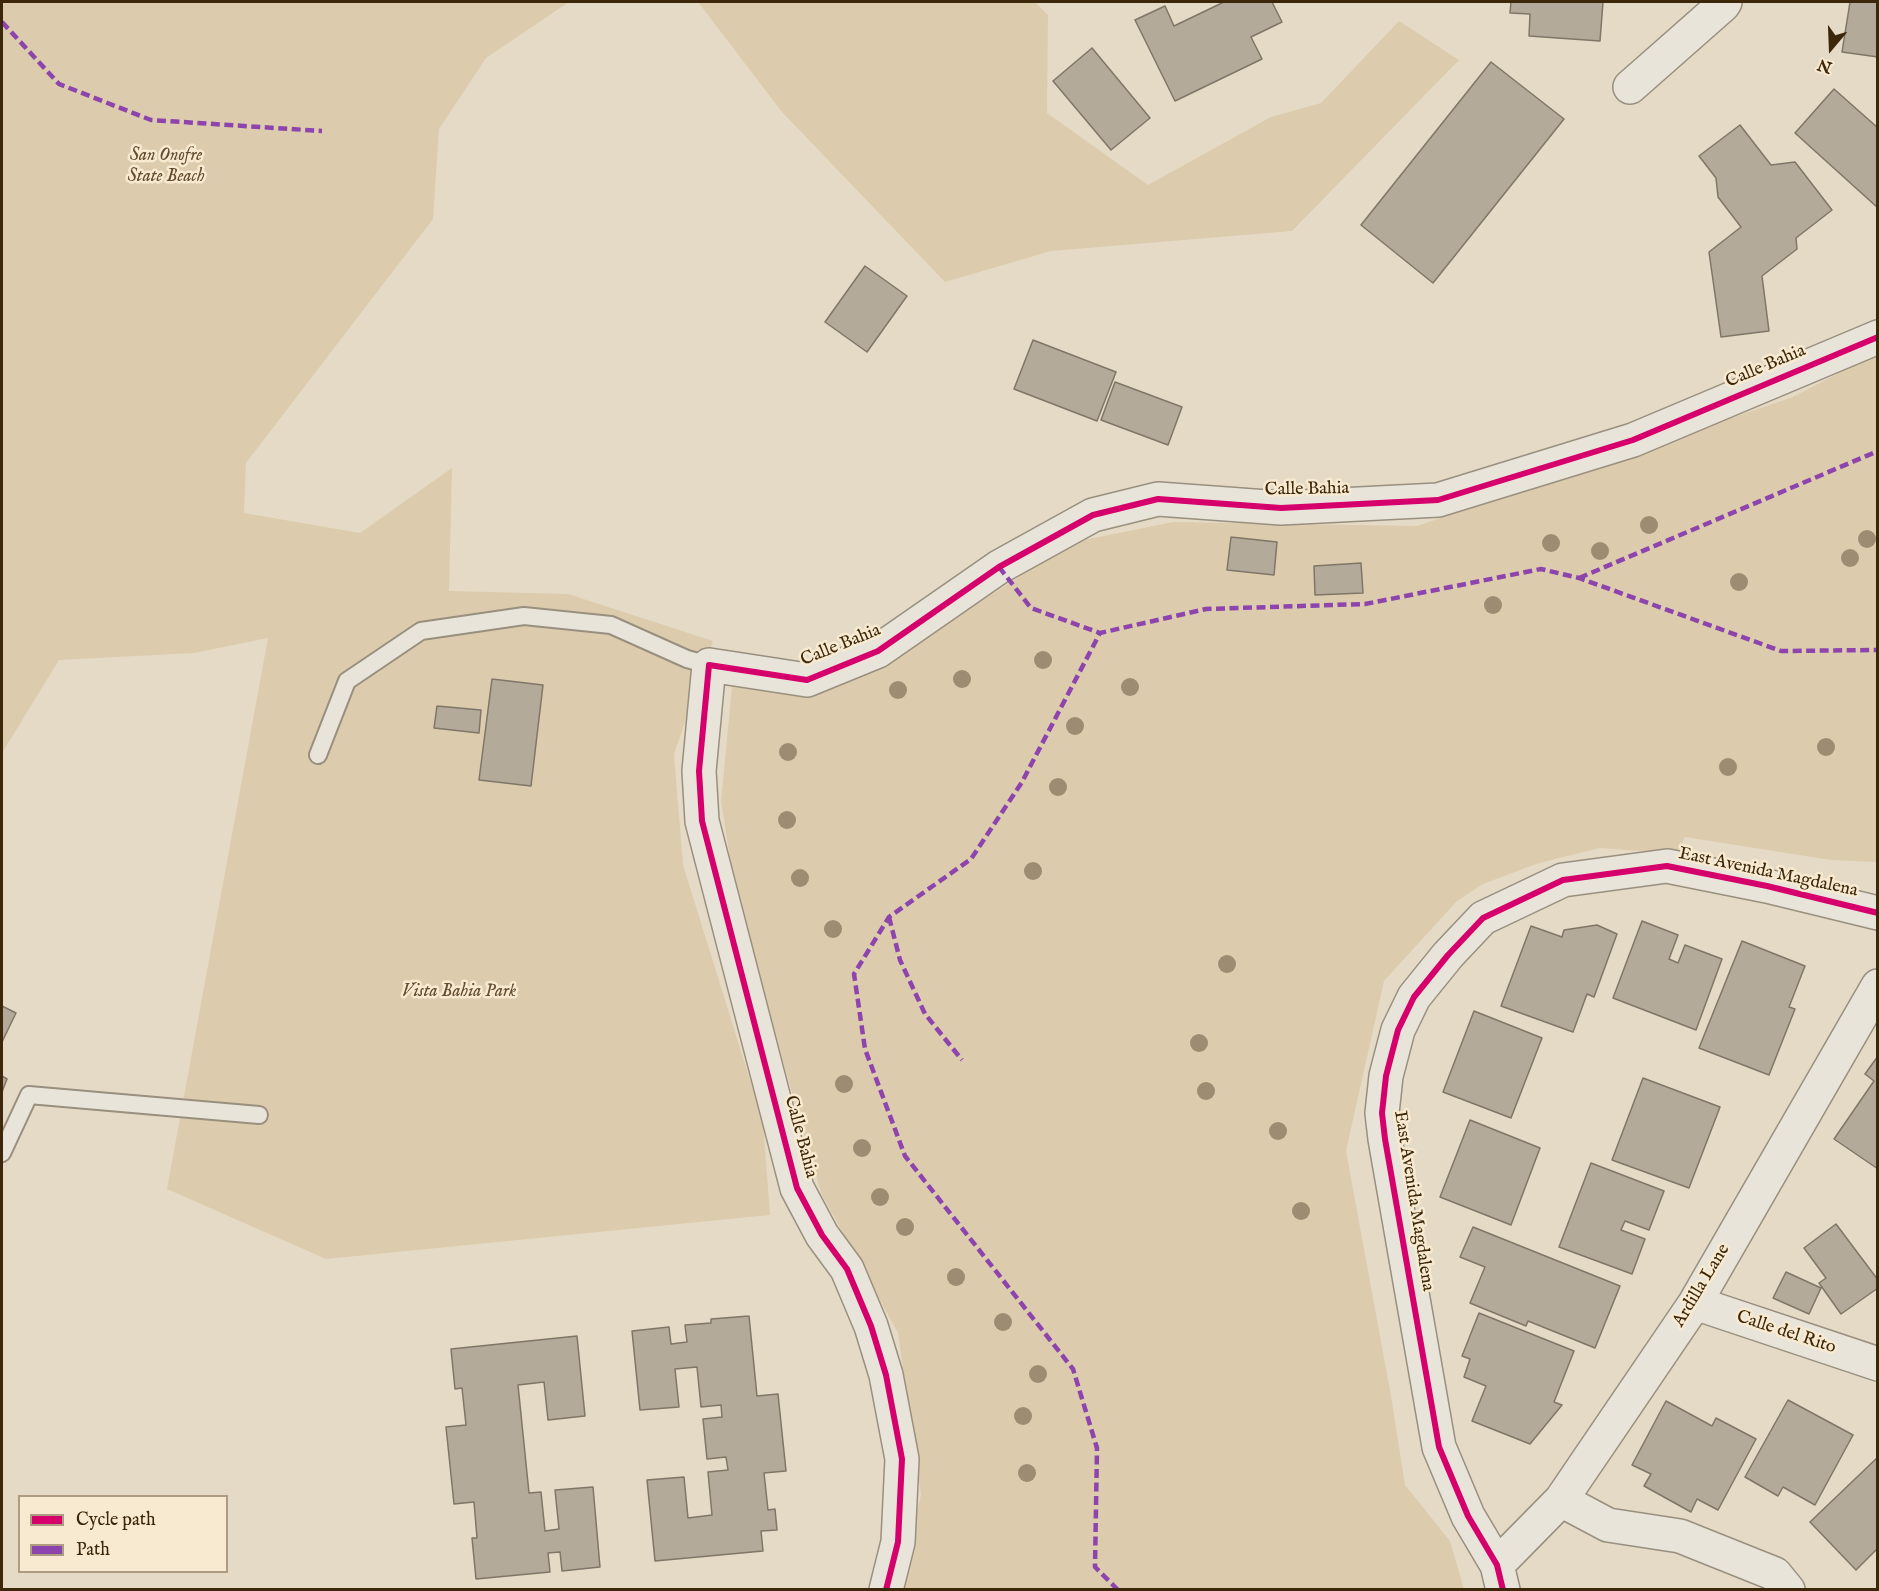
<!DOCTYPE html>
<html>
<head>
<meta charset="utf-8">
<style>
	body { margin:0 }
	#map { position:relative; width:1879px; height:1591px; overflow:hidden; background:#e5dac5; font-family:"IM FELL English",serif }
	canvas { display:block }
	.frame { position:absolute; inset:0; border:3px solid #3d270a; pointer-events:none }
	.legend { position:absolute; left:18px; top:1495px; width:210px; height:78px; box-sizing:border-box; background:#f7ead0; border:2px solid #ad9c81; margin:0; padding:8px 10px; list-style:none; font-size:18px; color:#3d270a }
	.legend li { display:flex; align-items:center; gap:12px; height:30px }
	.legend b { width:30px; border:2px solid #ad9c81 }
	.north { position:absolute; left:1801px; top:18px; width:60px; height:60px; -webkit-text-stroke:4px #f7ead0; paint-order:stroke; rotate:199deg; font-size:16px; font-weight:700; line-height:24px; text-align:center; color:#3d270a }
	.north::after { content:''; display:block; margin:auto; width:21px; height:27px; background:#3d270a; clip-path:polygon(50% 0,100% 100%,50% 72%,0 100%) }
</style>
</head>
<body>
<div id="map">
<canvas width="1879" height="1591"></canvas>
<div class="frame"></div>
<ul class="legend">
<li><b style="height:8px;background:#d6006c"></b>Cycle path</li>
<li><b style="height:8px;background:#8e44ad"></b>Path</li>
</ul>
<div class="north">N</div>
</div>
<script>
const context = document.querySelector('canvas').getContext('2d');
context.lineJoin = 'round';
function paint(path, color) {
  context.fillStyle = color;
  context.fill(path, 'evenodd');
}
function poly(rows) {
  const path = new Path2D();
  for (const r of rows) {
    path.moveTo(r[0], r[1]);
    for (let i = 2; i < r.length; i += 2) path.lineTo(r[i], r[i + 1]);
  }
  return path;
}
function stroke(path, color, width, dash) {
  context.strokeStyle = color;
  context.lineWidth = width;
  context.lineCap = dash ? 'butt' : 'round';
  context.setLineDash(dash || []);
  context.stroke(path);
}
function label(font, color, halo, rows, align = 'center') {
  context.font = font + ' "IM FELL English",serif';
  context.lineWidth = 5;
  context.setLineDash([]);
  context.textBaseline = 'middle';
  context.strokeStyle = halo;
  context.fillStyle = color;
  for (const [text, x, y, turn = 0] of rows) {
    context.save();
    context.translate(x, y);
    context.rotate((+turn || 0) * Math.PI / 180);
    context.textAlign = isNaN(turn) ? turn : align;
    if (halo) context.strokeText(text, 0, 0);
    context.fillText(text, 0, 0);
    context.restore();
  }
}
paint(poly([
	[2,2,569,2,486,58,439,129,433,219,246,463,244,513,360,533,452,468,449,591,568,594,713,641,674,754,683,865,763,1122,770,1215,326,1259,167,1189,268,638,194,653,59,660,2,753],
	[698,2,1035,2,1048,15,1047,113,1148,185,1271,117,1321,103,1399,21,1459,60,1292,231,1051,251,945,282,782,112],
	[1877,353,1877,862,1831,860,1685,837,1679,849,1667,853,1600,848,1539,863,1483,884,1457,901,1384,981,1346,1151,1391,1396,1405,1485,1450,1541,1464,1589,896,1589,921,1495,898,1333,821,1193,737,902,721,801,732,687,818,695,917,642,1074,542,1173,522,1417,526,1793,397]
]), '#dcccad');
const building = poly([
	[1224,2,1272,2,1282,22,1251,37,1262,59,1175,101,1135,20,1165,6,1174,26,1224,2],
	[1511,2,1603,2,1600,41,1529,36,1530,14,1510,13,1511,2],
	[1850,2,1878,2,1878,57,1842,52,1850,2],
	[1092,48,1150,118,1111,150,1053,81,1092,48],
	[1491,62,1564,119,1433,283,1361,225,1491,62],
	[1834,89,1878,128,1878,208,1795,133,1834,89],
	[1740,125,1771,165,1795,162,1832,210,1796,238,1797,249,1762,276,1769,331,1721,337,1709,252,1741,227,1718,197,1716,178,1699,156,1740,125],
	[865,266,907,296,867,352,825,322,865,266],
	[1033,340,1116,372,1097,421,1014,389,1033,340],
	[1115,382,1182,407,1168,445,1101,420,1115,382],
	[1231,537,1277,542,1274,575,1227,570,1231,537],
	[1361,563,1363,593,1315,595,1314,566,1361,563],
	[492,679,543,685,531,786,479,780,492,679],
	[437,706,481,710,479,733,434,728,437,706],
	[1642,921,1678,935,1669,959,1678,963,1685,945,1722,959,1696,1030,1613,998,1642,921],
	[1597,925,1617,934,1594,997,1587,994,1573,1032,1501,1006,1531,926,1562,937,1564,930,1597,925],
	[1742,941,1805,966,1789,1007,1795,1009,1769,1075,1699,1048,1742,941],
	[2,1006,16,1013,2,1042,2,1006],
	[1474,1011,1542,1038,1511,1118,1443,1092,1474,1011],
	[1878,1056,1878,1169,1834,1139,1874,1081,1865,1074,1878,1056],
	[2,1076,7,1079,2,1092,2,1076],
	[1643,1078,1720,1107,1689,1188,1612,1160,1643,1078],
	[1470,1120,1540,1148,1511,1225,1440,1197,1470,1120],
	[1591,1163,1664,1191,1649,1230,1625,1221,1621,1230,1645,1239,1632,1274,1559,1247,1591,1163],
	[1836,1224,1878,1280,1878,1288,1841,1314,1819,1283,1826,1278,1804,1248,1836,1224],
	[1473,1227,1620,1286,1595,1348,1528,1321,1526,1326,1470,1303,1485,1267,1460,1257,1473,1227],
	[1786,1272,1821,1288,1809,1314,1773,1298,1786,1272],
	[1479,1313,1574,1351,1554,1402,1562,1405,1530,1444,1472,1421,1486,1386,1464,1377,1470,1359,1462,1356,1479,1313],
	[749,1316,757,1396,778,1394,786,1471,764,1473,768,1510,775,1509,777,1530,761,1531,763,1551,655,1561,647,1480,684,1477,688,1518,712,1515,708,1472,728,1470,726,1457,707,1459,703,1419,722,1417,721,1405,701,1407,697,1367,675,1369,679,1407,640,1410,632,1331,669,1327,671,1344,687,1342,685,1325,711,1323,711,1319,749,1316],
	[577,1336,585,1416,548,1420,544,1382,518,1385,529,1493,541,1492,545,1531,559,1529,555,1490,593,1487,600,1567,562,1571,560,1552,548,1553,550,1572,476,1579,472,1538,477,1538,474,1502,454,1504,446,1427,466,1425,462,1388,455,1389,451,1349,577,1336],
	[1788,1400,1853,1435,1815,1505,1783,1487,1778,1496,1745,1477,1788,1400],
	[1666,1401,1712,1426,1716,1418,1756,1439,1718,1510,1697,1499,1691,1512,1644,1486,1651,1474,1632,1465,1666,1401],
	[1878,1457,1878,1548,1856,1570,1810,1522,1878,1457]
]);
paint(building, '#b3aa9a');
stroke(building, '#7f7668', 1.5);
const service = poly([
	[318,755,347,681,421,631,524,616,611,625,687,659,709,665],
	[2,1153,29,1095,259,1115]
]);
const minor = poly([
	[1630,87,1723,5,1725,2],
	[1695,1303,1878,1364],
	[1561,1500,1608,1525,1680,1536,1775,1574,1788,1590],
	[1497,1565,1561,1500,1695,1303,1878,986],
	[886,1590,898,1542,902,1459,886,1375,871,1326,847,1269,822,1235,797,1188,702,821,699,771,709,665,807,680,878,651,999,567,1093,515,1158,499,1281,508,1438,500,1633,440,1878,337],
	[1503,1590,1497,1565,1468,1516,1439,1447,1385,1139,1382,1113,1386,1076,1398,1030,1414,997,1448,955,1483,918,1563,880,1667,866,1767,886,1878,913]
]);
stroke(service, '#988f7f', 20);
stroke(minor, '#988f7f', 36);
stroke(service, '#e9e4d9', 16);
stroke(minor, '#e9e4d9', 33);
stroke(poly([
	[2,22,59,84,151,120,322,131],
	[999,567,1031,608,1100,633],
	[1579,578,1878,451],
	[889,917,900,960,925,1014,962,1060],
	[1118,1590,1095,1567,1097,1448,1073,1369,905,1156,865,1049,854,974,889,917,971,859,1022,782,1100,633,1206,609,1365,604,1541,569,1579,578,1781,651,1878,650]
]), '#8e44ad', 4.5, [9, 4.5]);
stroke(poly([
	[886,1590,898,1542,902,1459,886,1375,871,1326,847,1269,822,1235,797,1188,702,821,699,771,709,665,807,680,878,651,999,567,1093,515,1158,499,1281,508,1438,500,1633,440,1878,337],
	[1503,1590,1497,1565,1468,1516,1439,1447,1385,1139,1382,1113,1386,1076,1398,1030,1414,997,1448,955,1483,918,1563,880,1667,866,1767,886,1878,913]
]), '#d6006c', 6);
context.fillStyle = '#9e8c72';
for (const [x, y] of [
	[1649,525],
	[1867,539],
	[1551,543],
	[1600,551],
	[1850,558],
	[1739,582],
	[1493,605],
	[1043,660],
	[962,679],
	[1130,687],
	[898,690],
	[1075,726],
	[1826,747],
	[788,752],
	[1728,767],
	[1058,787],
	[787,820],
	[1033,871],
	[800,878],
	[833,929],
	[1227,964],
	[1199,1043],
	[844,1084],
	[1206,1091],
	[1278,1131],
	[862,1148],
	[880,1197],
	[1301,1211],
	[905,1227],
	[956,1277],
	[1003,1322],
	[1038,1374],
	[1023,1416],
	[1027,1473]
]) {
  context.beginPath();
  context.arc(x, y, 9, 0, 2 * Math.PI);
  context.fill();
}
label('italic 18px', '#634d2e', '#f7ead0', [
	["San Onofre",166,156],
	["State Beach",166,177],
	["Vista Bahia Park",459,992]
]);
label('18px', '#3d270a', '#f7ead0', [
	["Calle Bahia",1766,367,-23],
	["Calle Bahia",1307,490,-1],
	["Calle Bahia",841,646,-22],
	["East Avenida Magdalena",1768,873,12],
	["Calle Bahia",800,1137,75],
	["East Avenida Magdalena",1413,1201,81],
	["Ardilla Lane",1702,1286,-59],
	["Calle del Rito",1786,1333,18]
]);
</script>
</body>
</html>
